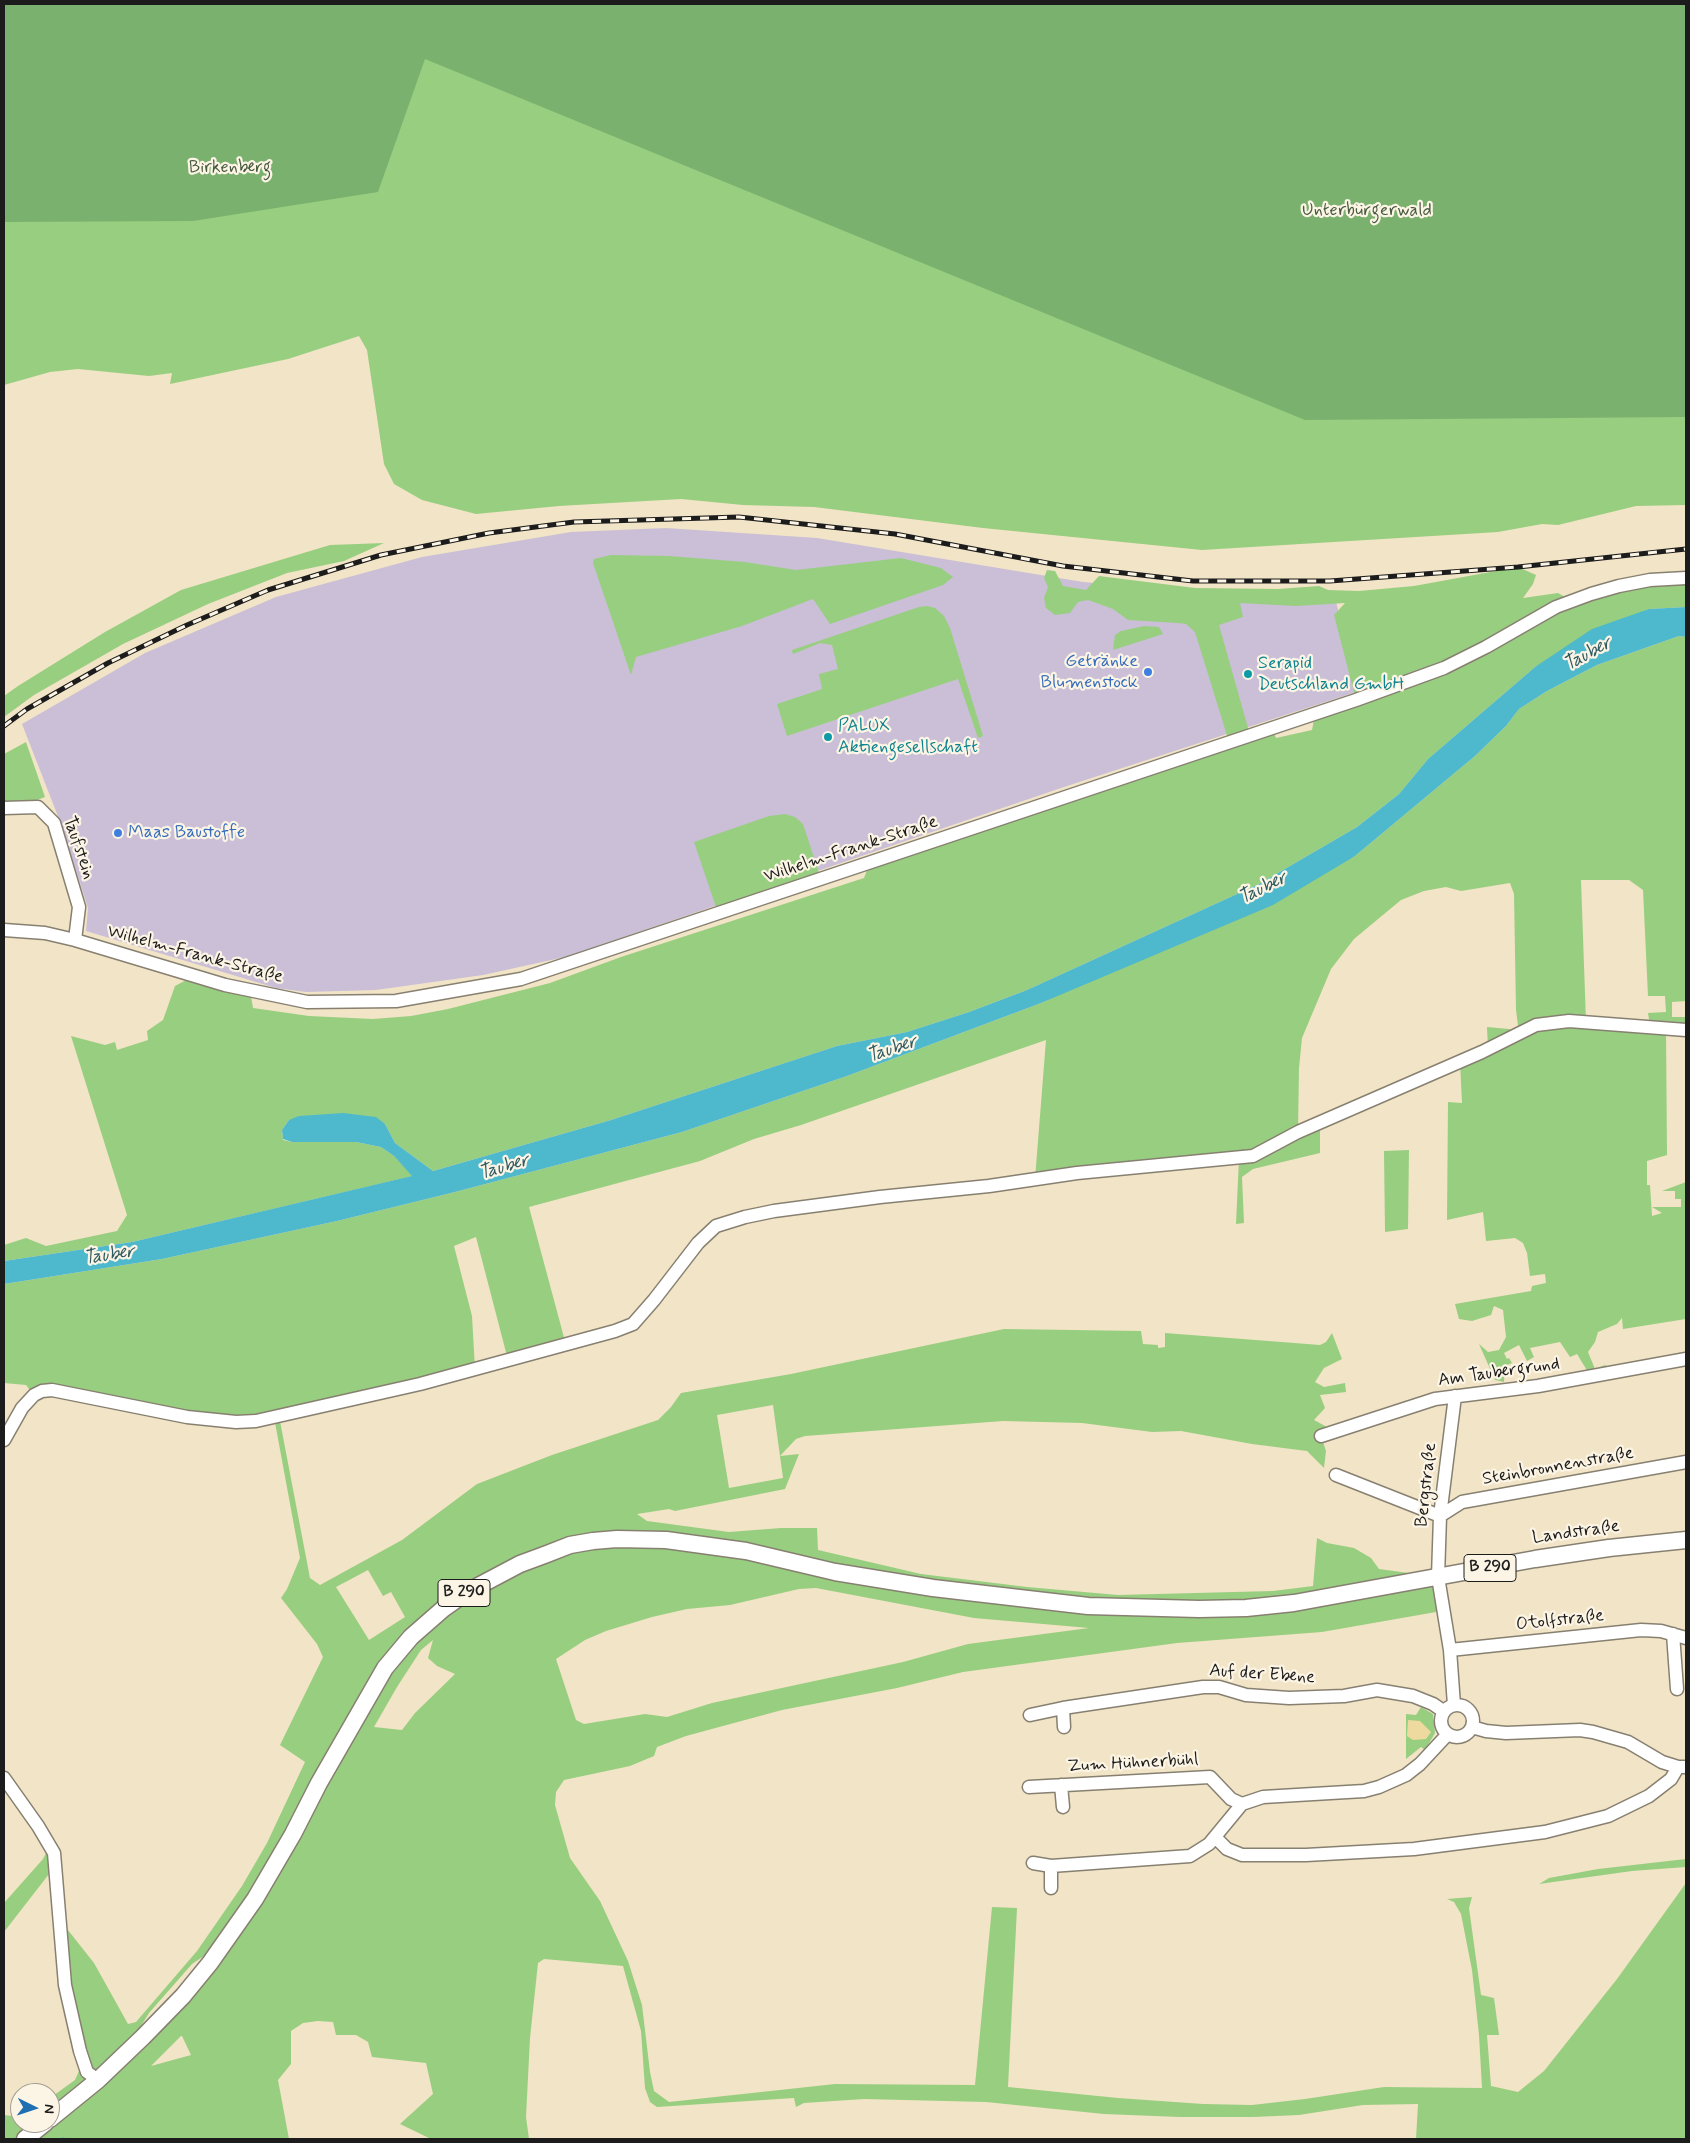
<!DOCTYPE html>
<html>
<head>
<meta charset="utf-8">
<style>
	body { margin:0 }
	#map { position:relative; width:1690px; height:2143px; overflow:hidden; background:#f2e4c6; font-family:Mynerve,sans-serif }
	canvas { display:block }
	.frame { position:absolute; inset:0; border:5px solid #1c1c1c; pointer-events:none }
	.north { position:absolute; left:10px; top:2083px; width:50px; height:50px; box-sizing:border-box; background:#fcf5e5; border:1px solid #a29e95; border-radius:50%; rotate:94deg; font-size:14px; font-weight:700; line-height:20px; text-align:center; color:#1c1c1c }
	.north::after { content:''; display:block; margin:auto; width:18px; height:22px; background:#1f6fb2; clip-path:polygon(50% 0,100% 100%,50% 72%,0 100%) }
</style>
</head>
<body>
<div id="map">
<canvas width="1690" height="2143"></canvas>
<div class="frame"></div>
<div class="north">N</div>
</div>
<script>
const context = document.querySelector('canvas').getContext('2d');
context.lineJoin = 'round';
function paint(path, color) {
  context.fillStyle = color;
  context.fill(path, 'evenodd');
}
function poly(rows) {
  const path = new Path2D();
  for (const r of rows) {
    if (r.length === 3) {
      path.moveTo(r[0] + r[2], r[1]);
      path.arc(r[0], r[1], r[2], 0, 2 * Math.PI);
      continue;
    }
    path.moveTo(r[0], r[1]);
    for (let i = 2; i < r.length; i += 2) path.lineTo(r[i], r[i + 1]);
  }
  return path;
}
function stroke(path, color, width, dash) {
  context.strokeStyle = color;
  context.lineWidth = width;
  context.lineCap = dash ? 'butt' : 'round';
  context.setLineDash(dash || []);
  context.stroke(path);
}
function label(font, color, halo, rows, align = 'center') {
  context.font = font + ' Mynerve,sans-serif';
  context.lineWidth = 4.5;
  context.setLineDash([]);
  context.textBaseline = 'middle';
  context.strokeStyle = halo;
  context.fillStyle = color;
  for (const [text, x, y, turn = 0] of rows) {
    context.save();
    context.translate(x, y);
    context.rotate((+turn || 0) * Math.PI / 180);
    context.textAlign = isNaN(turn) ? turn : align;
    if (halo) context.strokeText(text, 0, 0);
    context.fillText(text, 0, 0);
    context.restore();
  }
}
paint(poly([
	[666,528,817,538,1083,582,1202,593,1334,594,1359,691,1067,786,565,957,483,975,376,990,306,992,276,988,86,931,88,908,61,824,22,724,145,653,276,597,422,557,571,532]
]), '#cabfd6');
paint(poly([
	[201,15,1686,256,1686,505,1636,506,1558,525,1542,524,1498,532,1202,550,983,528,814,507,743,505,681,499,559,506,476,514,422,500,394,484,384,464,367,350,359,336,288,359,170,384,172,373,149,376,78,369,50,372,4,385,4,36],
	[384,543,344,561,287,573,208,604,123,644,34,695,4,717,4,696,18,686,105,632,181,590,330,545],
	[611,555,669,556,745,562,796,570,901,558,941,568,953,577,943,585,830,624,813,599,742,626,636,657,631,675,593,563,594,559],
	[1518,567,1536,575,1533,584,1523,598,1558,593,1572,601,1686,578,1686,607,1649,609,1535,667,1428,759,1399,794,1357,827,1259,884,1027,990,969,1012,907,1032,837,1046,611,1120,433,1171,395,1143,385,1124,289,1120,282,1130,283,1140,292,1142,356,1142,381,1147,394,1156,413,1176,132,1242,4,1261,4,1245,26,1238,46,1246,117,1231,127,1215,71,1036,105,1045,115,1042,117,1050,148,1040,147,1031,163,1020,175,986,194,976,250,990,253,1008,309,1016,373,1019,411,1016,448,1009,550,983,621,957,864,878,870,862,1229,742,1195,632,1186,624,1178,623,1128,620,1113,609,1088,600,1078,602,1070,613,1055,615,1046,608,1044,598,1048,587,1044,578,1047,570,1055,571,1063,586,1086,590,1099,576,1195,588,1278,589,1319,586,1328,590,1359,591,1414,586],
	[1240,603,1296,606,1345,603,1334,615,1356,700,1315,714,1312,730,1276,738,1272,728,1250,735,1219,625,1243,617],
	[927,606,935,608,944,616,950,628,983,736,978,738,958,679,787,736,777,704,822,689,819,674,838,669,832,645,820,643,793,654,792,650,919,607],
	[1144,626,1159,627,1163,634,1113,650,1115,635,1121,631],
	[1679,636,1686,637,1686,1001,1672,1002,1672,1017,1686,1017,1686,1030,1666,1029,1667,1155,1647,1161,1647,1185,1650,1185,1652,1216,1662,1213,1652,1207,1681,1207,1681,1199,1675,1199,1675,1191,1662,1191,1686,1182,1686,1319,1623,1329,1622,1318,1617,1324,1598,1332,1595,1342,1588,1352,1595,1369,1605,1365,1609,1367,1591,1377,1577,1354,1570,1357,1560,1342,1530,1348,1534,1357,1527,1361,1519,1345,1504,1353,1507,1359,1509,1358,1512,1363,1505,1366,1504,1382,1495,1380,1479,1344,1488,1352,1499,1350,1506,1337,1503,1310,1494,1306,1491,1315,1472,1321,1459,1319,1455,1304,1531,1291,1532,1286,1546,1283,1545,1274,1530,1276,1527,1253,1523,1243,1515,1238,1486,1241,1483,1212,1447,1220,1448,1102,1462,1103,1460,1062,1488,1049,1487,1027,1509,1029,1519,1033,1516,1010,1514,894,1510,883,1461,891,1446,887,1424,891,1401,900,1354,939,1331,969,1302,1038,1299,1068,1298,1131,1320,1122,1320,1153,1253,1169,1242,1177,1244,1223,1236,1224,1239,1158,1035,1179,1046,1040,801,1125,754,1139,700,1161,529,1207,566,1345,508,1360,476,1237,454,1246,472,1316,475,1369,279,1416,310,1578,320,1585,402,1540,477,1484,552,1455,658,1420,671,1407,681,1393,791,1374,1004,1329,1141,1331,1143,1344,1158,1345,1158,1348,1165,1347,1165,1333,1320,1345,1326,1342,1332,1333,1342,1359,1324,1368,1315,1382,1324,1387,1345,1383,1346,1392,1320,1395,1325,1408,1314,1420,1327,1427,1321,1436,1326,1451,1324,1468,1307,1451,1252,1444,1181,1431,1152,1432,1082,1423,1003,1421,805,1436,796,1439,780,1456,799,1454,785,1489,675,1511,669,1509,637,1514,647,1521,729,1532,781,1528,817,1528,818,1550,921,1574,1027,1587,1118,1595,1273,1591,1313,1586,1317,1538,1327,1543,1354,1548,1371,1558,1379,1569,1438,1577,1436,1612,1322,1632,1177,1643,963,1672,897,1688,782,1710,686,1736,657,1747,654,1756,630,1766,564,1780,556,1792,555,1805,570,1858,600,1901,628,1961,642,2005,650,2072,654,2091,669,2102,835,2084,975,2085,992,1907,1017,1908,1008,2087,1118,2098,1203,2104,1252,2105,1305,2099,1384,2087,1482,2088,1479,2035,1472,1970,1461,1914,1454,1902,1447,1899,1472,1897,1469,1908,1481,1995,1494,1998,1499,2035,1487,2035,1491,2086,1518,2092,1544,2071,1617,1979,1686,1883,1686,2139,1416,2139,1418,2104,1363,2105,1299,2115,1253,2117,1180,2117,1104,2114,986,2102,864,2099,804,2103,796,2107,794,2098,657,2107,650,2102,645,2088,641,2031,623,1966,544,1959,538,1963,530,2038,526,2117,529,2139,431,2139,400,2124,433,2094,426,2063,372,2057,368,2042,356,2035,336,2035,333,2022,318,2021,303,2023,291,2031,291,2064,278,2080,289,2139,4,2139,4,2115,20,2117,20,2123,50,2123,50,2098,75,2080,79,2071,80,2051,60,1920,94,1963,128,2024,136,2022,197,1951,242,1886,267,1843,305,1762,280,1745,323,1657,317,1644,281,1598,287,1589,300,1558,274,1417,256,1421,72,1394,34,1395,26,1385,4,1383,4,1284,162,1259,337,1221,455,1192,682,1132,847,1076,1041,1003,1355,856,1475,756,1506,726,1519,709,1547,691,1597,665],
	[1581,880,1629,880,1643,890,1648,996,1665,996,1666,1012,1648,1013,1650,1026,1586,1022],
	[773,1405,783,1478,729,1488,717,1415],
	[368,1570,383,1596,391,1592,405,1617,369,1640,336,1587],
	[816,1588,974,1618,1089,1628,968,1644,903,1662,712,1703,667,1717,645,1714,584,1724,576,1720,556,1659,585,1640,606,1631,652,1617,687,1609,730,1605,799,1589],
	[433,1640,428,1658,437,1666,455,1674,415,1713,402,1730,374,1727,397,1687,421,1650],
	[210,1952,134,2046,141,2026,149,2013,192,1964],
	[182,2036,191,2055,151,2066,181,2036],
	[26,742,45,797,19,807,4,808,4,754],
	[785,814,795,817,803,824,821,879,718,913,694,842,769,816],
	[1409,1150,1408,1229,1385,1232,1384,1151],
	[1421,1707,1433,1714,1435,1733,1425,1750,1421,1747,1406,1759,1406,1714,1416,1715],
	[50,1845,56,1865,4,1932,4,1903,43,1859],
	[1686,1859,1686,1867,1632,1871,1539,1884,1549,1878,1598,1869]
]), '#98ce80');
paint(poly([
	[4,4,1686,4,1686,417,1305,420,425,59,378,192,193,221,4,222]
]), '#7ab16e');
paint(poly([
	[1408,1720,1420,1721,1431,1732,1426,1739,1413,1740,1407,1736]
]), '#eeda9e');
paint(poly([
	[1686,607,1686,637,1679,636,1597,665,1547,691,1519,709,1506,726,1475,756,1355,856,1273,905,1041,1003,847,1076,682,1132,455,1192,337,1221,162,1259,4,1284,4,1261,132,1242,412,1176,394,1156,381,1147,356,1142,292,1142,283,1139,282,1130,289,1120,299,1116,343,1113,376,1117,385,1124,395,1143,433,1171,611,1120,837,1046,907,1032,969,1012,1027,990,1259,884,1357,827,1399,794,1428,759,1535,667,1592,629,1649,609]
]), '#4eb8cc');
stroke(poly([
	[62,2139,64,2139]
]), '#4eb8cc', 3);
const minor = poly([
	[4,808,38,807,54,823,79,907,75,940],
	[4,930,45,933,75,940,225,985,307,1002,396,1001,521,979,1356,700,1444,668,1486,647,1556,607,1591,594,1619,586,1650,580,1686,578],
	[1321,1436,1435,1399,1538,1386,1686,1359],
	[4,1440,22,1408,34,1395,42,1391,52,1390,187,1417,236,1422,256,1421,420,1384,615,1331,633,1324,654,1300,698,1243,716,1226,745,1217,774,1211,880,1197,989,1186,1077,1173,1253,1156,1298,1132,1482,1052,1536,1025,1569,1021,1686,1030],
	[1336,1475,1440,1516,1462,1502,1686,1462],
	[1673,1634,1677,1689],
	[1450,1650,1641,1630,1661,1631,1686,1638],
	[1457,1721,16],
	[1454,1705,1450,1650,1438,1577,1440,1516,1455,1396],
	[1030,1715,1063,1708],
	[1064,1727,1063,1708,1203,1687,1219,1687,1246,1695,1289,1698,1344,1696,1377,1690,1413,1696,1433,1704,1443,1711],
	[1472,1727,1486,1731,1506,1733,1580,1730,1593,1732,1628,1742,1662,1762,1678,1767,1686,1767],
	[4,1778,38,1826,54,1853,65,1985,80,2051,87,2072,98,2080],
	[1061,1785,1063,1807],
	[1029,1787,1210,1777,1231,1799,1242,1804,1263,1797,1364,1791,1379,1787,1406,1775,1420,1764,1447,1735],
	[1215,1837,1227,1849,1242,1855,1306,1855,1414,1849,1545,1832,1608,1816,1649,1796,1671,1779,1678,1767],
	[1033,1863,1051,1866,1190,1856,1209,1844,1242,1804],
	[1051,1866,1051,1888]
]);
const major = poly([
	[50,2119,98,2080,143,2037,183,1996,210,1963,255,1899,293,1834,319,1783,385,1668,411,1637,443,1609,467,1592,520,1564,547,1554,570,1545,593,1541,617,1539,666,1540,746,1551,835,1572,933,1588,1088,1606,1199,1609,1246,1608,1294,1603,1535,1559,1609,1548,1686,1540],
	[25,2139,45,2123]
]);
stroke(minor, '#878071', 15);
stroke(major, '#878071', 19);
stroke(minor, '#fff', 12);
stroke(major, '#fff', 16);
const rail = poly([
	[4,726,27,709,108,663,187,625,268,590,381,555,489,533,574,522,739,517,895,534,1063,566,1193,581,1330,581,1518,567,1686,549]
]);
stroke(rail, '#1c1c1c', 5);
stroke(rail, '#fcf5e5', 3, [9]);
for (const [x, y, r, color] of [
	[1148,672,5,"#3f7fe0"],
	[1248,674,5,"#0f9aa8"],
	[828,737,5,"#0f9aa8"],
	[118,833,5,"#3f7fe0"]
]) {
  const dot = new Path2D();
  dot.arc(x, y, r, 0, 2 * Math.PI);
  context.fillStyle = color;
  context.fill(dot);
  stroke(dot, '#fcf5e5', 2);
}
for (const [x, y, w] of [
	[1490,1568,52],
	[464,1593,52]
]) {
  const box = new Path2D();
  box.roundRect(x - w / 2, y - 13.5, w, 27, 4);
  context.fillStyle = '#fcf5e5';
  context.fill(box);
  stroke(box, '#1c1c1c', 1);
}
label('bold 16px', '#1c1c1c', null, [
	["B 290",1490,1568],
	["B 290",464,1593]
]);
label('18px', '#475a3f', '#fcf5e5', [
	["Birkenberg",230,168],
	["Unterbürgerwald",1367,211]
]);
label('18px', '#366cbe', '#fcf5e5', [
	["Getränke",1138,662],
	["Blumenstock",1138,683],
	["Maas Baustoffe",128,833,"left"]
], 'right');
label('18px', '#0d838f', '#fcf5e5', [
	["Serapid",1258,664],
	["Deutschland GmbH",1258,685],
	["PALUX",838,727],
	["Aktiengesellschaft",838,748]
], 'left');
label('18px', '#1c1c1c', '#fcf5e5', [
	["Taufstein",78,848,71],
	["Wilhelm-Frank-Straße",851,850,-18],
	["Wilhelm-Frank-Straße",195,955,15],
	["Am Taubergrund",1499,1373,-8],
	["Steinbronnenstraße",1558,1467,-10],
	["Bergstraße",1427,1485,-84],
	["Landstraße",1576,1533,-8],
	["Otolfstraße",1560,1621,-6],
	["Auf der Ebene",1262,1675,4],
	["Zum Hühnerbühl",1133,1764,-3]
]);
label('italic 19px', '#305a62', '#fcf5e5', [
	["Tauber",1588,655,-28],
	["Tauber",1263,889,-26],
	["Tauber",892,1050,-18],
	["Tauber",504,1168,-16],
	["Tauber",109,1256,-8]
]);
</script>
</body>
</html>
